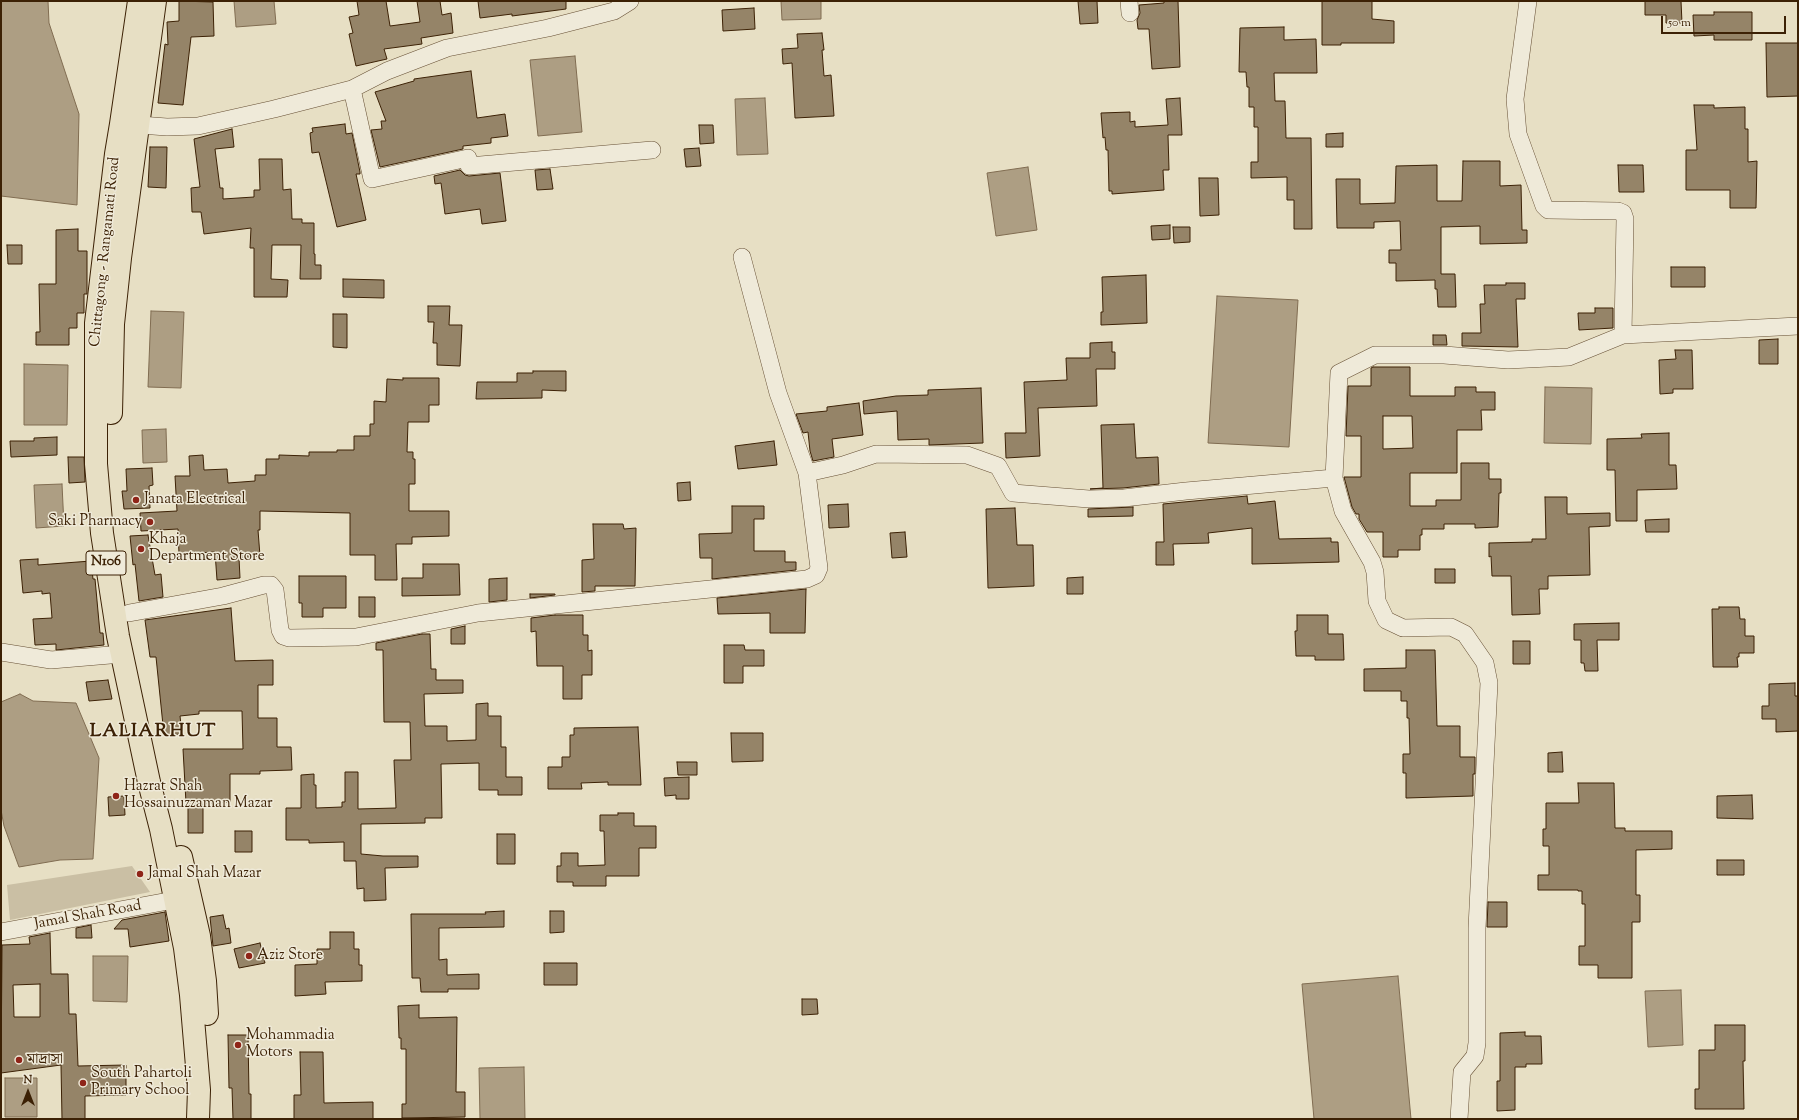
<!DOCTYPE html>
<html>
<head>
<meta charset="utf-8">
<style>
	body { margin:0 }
	#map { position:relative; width:1799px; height:1120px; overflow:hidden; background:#e7dfc4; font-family:"Sorts Mill Goudy",serif }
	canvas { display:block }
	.frame { position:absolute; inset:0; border:2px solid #3c2105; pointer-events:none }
	.north { position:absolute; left:8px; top:1072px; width:40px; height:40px; -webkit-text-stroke:3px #efead9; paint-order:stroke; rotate:0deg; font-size:11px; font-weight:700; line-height:16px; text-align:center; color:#3c2105 }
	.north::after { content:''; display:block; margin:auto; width:14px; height:18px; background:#3c2105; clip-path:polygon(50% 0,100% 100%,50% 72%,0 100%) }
	.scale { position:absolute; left:1661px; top:16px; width:125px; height:18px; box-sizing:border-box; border:2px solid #3c2105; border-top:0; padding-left:5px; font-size:12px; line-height:14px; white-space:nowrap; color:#3c2105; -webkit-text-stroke:3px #efead9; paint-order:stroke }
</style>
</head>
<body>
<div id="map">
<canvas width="1799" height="1120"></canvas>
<div class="frame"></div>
<div class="north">N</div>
<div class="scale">50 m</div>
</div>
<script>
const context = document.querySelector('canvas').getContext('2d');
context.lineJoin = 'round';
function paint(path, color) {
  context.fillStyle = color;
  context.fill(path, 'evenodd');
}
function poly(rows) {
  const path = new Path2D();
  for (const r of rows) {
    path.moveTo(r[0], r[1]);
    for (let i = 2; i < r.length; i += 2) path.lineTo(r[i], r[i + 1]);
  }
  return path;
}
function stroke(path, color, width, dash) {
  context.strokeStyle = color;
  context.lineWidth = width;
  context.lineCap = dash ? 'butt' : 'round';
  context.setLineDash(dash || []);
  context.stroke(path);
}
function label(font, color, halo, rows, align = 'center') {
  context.font = font + ' "Sorts Mill Goudy","Noto Serif Bengali",serif';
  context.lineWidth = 3;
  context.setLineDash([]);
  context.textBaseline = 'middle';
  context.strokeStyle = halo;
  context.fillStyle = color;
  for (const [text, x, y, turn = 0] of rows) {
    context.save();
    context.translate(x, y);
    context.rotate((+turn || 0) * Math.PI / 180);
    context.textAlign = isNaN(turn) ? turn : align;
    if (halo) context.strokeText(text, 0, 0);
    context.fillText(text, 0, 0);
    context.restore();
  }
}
paint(poly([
	[132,866,150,892,10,920,7,885]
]), '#cabfa4');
const water = poly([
	[1,1,48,1,49,23,79,114,77,205,1,196,1,1],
	[234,1,274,1,276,24,236,27,234,1],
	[781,1,821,1,821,19,782,20,781,1],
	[575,56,582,132,538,136,530,60,575,56],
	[765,98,768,154,737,155,735,99,765,98],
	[1028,167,1037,230,996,236,987,173,1028,167],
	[1217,296,1298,300,1289,447,1208,443,1217,296],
	[151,311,184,312,181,388,148,387,151,311],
	[24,364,68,365,67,425,24,425,24,364],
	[1545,387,1592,388,1591,444,1544,443,1545,387],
	[166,429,167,462,143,463,142,430,166,429],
	[62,484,64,526,36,528,34,485,62,484],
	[20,694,33,701,76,703,99,758,93,859,60,860,19,867,4,826,1,810,1,702,20,694],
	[93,956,128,956,127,1002,93,1001,93,956],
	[1398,976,1411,1119,1314,1119,1302,984,1398,976],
	[1681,990,1683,1045,1648,1047,1645,991,1681,990],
	[524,1067,525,1119,480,1119,479,1068,524,1067],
	[5,1078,37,1078,37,1117,5,1117,5,1078]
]);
paint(water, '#ad9e83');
stroke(water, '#806c51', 1);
const building = poly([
	[179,1,213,2,214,36,191,37,183,105,158,103,165,44,168,45,167,22,179,21,179,1],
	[357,1,386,1,390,26,420,22,417,1,440,1,442,15,451,13,453,33,421,38,422,44,384,49,387,59,356,66,349,34,353,33,349,17,359,15,357,1],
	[478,1,566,1,566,9,512,16,512,14,480,18,478,1],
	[1078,1,1097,1,1098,23,1080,24,1078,1],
	[1164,1,1178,1,1180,67,1152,69,1149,29,1138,29,1137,20,1140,13,1139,5,1164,3,1164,1],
	[1322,1,1372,1,1372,19,1394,21,1394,43,1341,43,1341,45,1322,45,1322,1],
	[1645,1,1681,1,1682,23,1666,23,1666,15,1645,15,1645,1],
	[754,8,755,29,723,31,722,10,754,8],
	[1714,12,1752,12,1752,40,1714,40,1714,35,1694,36,1693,15,1714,15,1714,12],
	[1284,27,1284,40,1316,39,1317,73,1274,73,1275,101,1285,101,1286,138,1311,138,1312,229,1294,229,1294,200,1287,200,1287,177,1251,178,1251,162,1258,162,1258,127,1254,127,1254,107,1249,107,1249,87,1247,87,1246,72,1239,72,1240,28,1284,27],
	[822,33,824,50,822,50,824,76,831,75,834,116,795,118,792,63,783,64,782,49,798,48,797,34,822,33],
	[1766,43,1798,43,1798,96,1767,97,1766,43],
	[471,71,477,118,505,114,508,136,491,138,491,143,463,146,463,149,380,167,371,130,382,129,381,121,386,121,375,92,414,81,414,79,471,71],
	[1180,98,1182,135,1168,135,1169,170,1163,170,1164,190,1112,194,1112,191,1109,191,1108,150,1106,150,1105,137,1103,138,1101,113,1130,112,1130,122,1135,121,1135,127,1168,125,1166,99,1180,98],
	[1694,105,1714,105,1714,108,1745,107,1745,129,1748,129,1748,162,1757,161,1756,208,1730,208,1730,190,1686,190,1686,150,1697,150,1694,105],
	[345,124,346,134,352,133,360,172,360,174,356,174,366,220,337,227,319,152,312,153,310,133,313,132,312,128,345,124],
	[699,125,713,125,714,143,700,144,699,125],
	[232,129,234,147,215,149,220,188,223,188,223,199,254,197,254,190,260,190,259,159,282,159,283,190,291,189,292,219,302,219,302,223,314,223,314,254,315,254,315,265,321,265,321,279,300,279,301,245,272,245,271,279,288,280,287,297,254,297,254,248,250,248,251,228,204,234,201,212,192,212,191,188,200,187,194,139,232,129],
	[1343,133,1343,147,1326,147,1326,134,1343,133],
	[150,147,167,147,166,188,148,187,150,147],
	[699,148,701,166,686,167,684,149,699,148],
	[1463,161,1500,161,1500,186,1521,185,1522,230,1527,230,1527,243,1480,244,1480,226,1441,227,1441,274,1455,274,1456,307,1438,307,1437,289,1435,289,1435,280,1396,281,1396,263,1389,263,1389,250,1401,250,1400,221,1374,222,1374,228,1337,228,1336,179,1360,179,1360,204,1395,203,1396,166,1437,165,1437,201,1462,201,1463,161],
	[1618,165,1643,165,1644,192,1619,192,1618,165],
	[550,169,553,189,537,190,535,170,550,169],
	[460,170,465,175,469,176,500,173,506,221,482,224,480,209,445,214,441,183,435,184,434,176,460,170],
	[1199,178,1218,178,1219,215,1200,216,1199,178],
	[1170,225,1170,239,1152,240,1151,226,1170,225],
	[1173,227,1190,227,1190,242,1174,243,1173,227],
	[78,229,78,251,87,251,87,294,84,294,84,313,77,313,77,328,69,328,69,345,36,345,36,332,40,332,39,284,56,284,56,230,78,229],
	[7,245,22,245,22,264,8,264,7,245],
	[1671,267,1705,267,1705,287,1671,287,1671,267],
	[1146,275,1147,323,1101,325,1101,312,1103,312,1102,277,1146,275],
	[343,279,384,280,384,298,343,297,343,279],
	[1506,283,1525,283,1525,299,1516,299,1518,347,1462,346,1462,333,1481,333,1480,304,1485,304,1484,285,1506,285,1506,283],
	[428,306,450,306,449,325,462,325,460,366,437,365,437,343,433,343,434,322,428,322,428,306],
	[1595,308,1613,308,1613,328,1579,330,1578,313,1595,313,1595,308],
	[333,314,347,314,347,348,333,347,333,314],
	[1433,335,1446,335,1447,345,1433,345,1433,335],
	[1778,339,1778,364,1759,364,1759,340,1778,339],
	[1112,342,1112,352,1115,352,1115,369,1096,369,1097,406,1038,408,1040,456,1006,458,1005,433,1026,433,1024,382,1067,380,1066,358,1090,358,1090,343,1112,342],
	[1675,350,1692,350,1693,389,1673,389,1673,393,1660,394,1659,360,1676,359,1675,350],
	[1373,367,1410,367,1410,396,1455,396,1455,387,1476,387,1476,392,1495,392,1495,410,1481,410,1482,430,1457,430,1457,473,1410,473,1410,506,1436,506,1436,500,1461,500,1461,463,1489,463,1489,479,1501,479,1501,493,1499,493,1498,527,1475,528,1475,524,1444,524,1444,529,1422,529,1422,535,1420,535,1420,550,1398,550,1398,557,1383,557,1383,532,1367,532,1359,519,1359,514,1356,514,1352,507,1344,477,1361,477,1361,436,1346,436,1348,386,1371,386,1371,368,1373,367],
	[1383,416,1412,416,1413,448,1383,449,1383,416],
	[533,371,566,371,566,391,542,390,542,398,476,399,477,382,517,382,517,373,533,373,533,371],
	[403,378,439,378,439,405,429,405,429,422,408,422,407,452,413,452,413,459,415,459,415,484,409,484,409,511,449,511,449,536,412,537,412,544,396,544,397,580,375,580,375,555,350,555,350,513,260,511,260,530,258,530,260,556,239,558,240,578,217,580,215,552,179,554,178,529,141,531,140,513,177,511,175,476,190,476,189,456,203,455,204,470,227,469,228,483,255,481,255,475,266,475,266,459,279,459,279,455,309,456,309,452,337,452,337,450,354,450,354,436,370,436,370,424,374,424,374,401,386,402,387,379,403,380,403,378],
	[981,388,983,443,929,445,929,439,898,440,897,411,864,414,863,401,896,396,928,395,928,390,981,388],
	[859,403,863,435,832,439,834,457,813,461,810,451,808,432,803,433,796,414,827,411,827,407,859,403],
	[1134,424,1136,458,1158,457,1159,484,1123,488,1090,489,1103,488,1101,425,1134,424],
	[1669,433,1669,465,1676,465,1677,489,1637,490,1637,521,1616,521,1615,470,1607,470,1607,439,1642,438,1641,434,1669,433],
	[57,437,57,455,11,457,10,441,34,441,34,438,57,437],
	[774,441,777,465,738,469,735,446,774,441],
	[68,457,84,457,85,482,69,483,68,457],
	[152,468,153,485,149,486,150,508,124,509,122,491,127,491,126,469,152,468],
	[690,482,691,500,678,501,677,483,690,482],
	[1247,496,1248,504,1275,501,1279,539,1331,538,1331,542,1338,542,1339,562,1252,564,1252,528,1208,533,1209,543,1173,544,1174,565,1156,565,1156,542,1164,542,1163,504,1247,496],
	[1545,497,1567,497,1567,514,1610,513,1610,526,1589,527,1590,575,1548,576,1548,589,1539,589,1540,614,1512,615,1511,576,1492,576,1491,556,1489,557,1489,543,1532,542,1532,539,1546,539,1545,497],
	[848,504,849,527,829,528,828,505,848,504],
	[732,506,764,506,764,519,754,519,754,551,785,551,785,562,796,562,796,570,712,579,712,558,700,558,699,534,732,533,732,506],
	[1133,507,1133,516,1088,517,1088,509,1133,507],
	[1015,508,1017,545,1033,545,1034,586,988,588,986,509,1015,508],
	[1669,519,1669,532,1646,532,1645,520,1669,519],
	[593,524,623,524,624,529,636,528,635,586,595,586,595,591,582,592,582,560,594,559,593,524],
	[905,532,907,557,892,558,890,533,905,532],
	[148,535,155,575,161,574,163,597,139,601,135,564,133,565,130,536,148,535],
	[38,559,38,565,91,561,93,579,95,579,100,633,103,633,104,645,56,650,56,644,35,645,33,619,52,618,50,593,42,594,42,591,23,593,20,560,38,559],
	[423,564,459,564,460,595,402,596,402,578,423,578,423,564],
	[1435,569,1455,569,1455,583,1435,583,1435,569],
	[299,576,346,576,346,608,323,608,323,617,302,617,302,603,299,603,299,576],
	[1083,577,1083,594,1067,594,1067,578,1083,577],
	[507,578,507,600,489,602,489,579,507,578],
	[806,589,805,633,770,633,770,613,718,614,717,598,806,589],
	[530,594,555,594,555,595,530,598,530,594],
	[359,597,375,597,375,617,359,617,359,597],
	[1719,607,1739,607,1740,619,1745,619,1745,636,1754,636,1754,653,1739,653,1739,657,1737,657,1738,667,1713,667,1712,609,1719,609,1719,607],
	[231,608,235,661,273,660,273,685,258,685,258,718,277,718,277,747,291,747,292,770,260,771,260,774,230,774,230,802,203,804,203,833,188,833,188,803,186,803,183,749,243,749,242,711,199,711,199,714,180,716,182,734,164,735,156,657,150,657,145,620,231,608],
	[555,615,583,615,583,635,588,635,588,651,592,650,592,675,582,675,582,699,563,699,563,666,537,666,536,631,531,632,531,618,555,615],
	[1297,615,1328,615,1328,634,1343,634,1344,660,1315,660,1315,656,1296,656,1295,631,1297,631,1297,615],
	[1619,623,1619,640,1597,640,1598,671,1585,671,1584,663,1581,663,1581,640,1574,640,1574,624,1619,623],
	[465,626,465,644,451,644,451,629,465,626],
	[422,634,430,634,431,669,436,669,436,680,463,680,463,693,424,694,425,726,447,726,447,741,476,740,476,704,488,703,488,716,501,716,501,747,506,747,506,777,522,777,522,795,498,795,498,790,479,790,479,763,441,764,442,818,425,818,425,823,361,824,361,854,383,856,418,856,418,867,385,868,386,900,364,901,364,888,357,889,356,861,344,861,344,842,309,843,309,840,286,840,286,808,301,808,301,775,314,774,314,785,316,785,316,808,342,807,342,802,345,802,345,772,358,772,358,809,396,808,394,760,411,760,410,722,384,722,383,650,376,650,376,643,422,634],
	[1513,641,1530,641,1530,664,1513,664,1513,641],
	[724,645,744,645,745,650,764,650,764,666,743,666,743,683,724,683,724,645],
	[1406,650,1435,650,1437,726,1460,726,1460,757,1475,757,1475,774,1473,774,1473,796,1406,798,1406,773,1403,773,1403,754,1410,754,1409,718,1407,718,1407,701,1401,701,1401,691,1364,691,1364,669,1406,668,1406,650],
	[108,680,112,699,89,701,86,682,108,680],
	[1795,683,1795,696,1798,696,1798,731,1776,732,1776,719,1762,719,1762,706,1769,706,1769,684,1795,683],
	[638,727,641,785,608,785,608,782,581,783,582,789,548,789,548,767,562,767,562,757,570,757,570,735,574,735,574,728,638,727],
	[731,733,763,733,763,761,732,762,731,733],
	[1562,752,1563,772,1548,772,1548,753,1562,752],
	[677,762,697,762,697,775,678,775,677,762],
	[689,777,689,799,676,799,676,795,665,796,664,778,689,777],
	[1578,783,1614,783,1615,828,1625,828,1625,831,1672,831,1672,849,1636,850,1636,895,1640,895,1640,922,1632,922,1632,978,1598,978,1598,965,1579,965,1579,946,1585,946,1585,904,1582,904,1582,891,1578,891,1578,890,1538,890,1538,875,1549,875,1549,846,1543,846,1543,829,1546,829,1546,803,1579,803,1578,783],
	[1752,795,1753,819,1717,818,1717,796,1752,795],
	[124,796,125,815,109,816,108,797,124,796],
	[618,813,634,813,634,826,656,826,656,848,639,848,639,876,606,876,606,886,573,886,573,882,557,882,557,866,561,866,561,853,578,853,578,866,605,865,604,831,600,831,600,815,618,815,618,813],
	[235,831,252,831,252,852,235,852,235,831],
	[497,834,515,834,515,864,497,864,497,834],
	[1717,860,1744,860,1744,875,1717,875,1717,860],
	[1488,902,1507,902,1507,927,1487,927,1488,902],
	[504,911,504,927,439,928,439,960,447,959,447,975,479,974,479,989,448,989,448,992,421,992,420,978,412,978,411,914,486,914,485,912,504,911],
	[550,911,564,911,564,932,550,933,550,911],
	[165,912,169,941,130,947,128,929,114,929,122,920,165,912],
	[223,915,226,929,229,928,231,943,213,946,210,917,223,915],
	[91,925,92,938,76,938,76,928,91,925],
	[330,932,354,932,354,949,359,949,359,965,362,965,362,981,325,982,326,994,295,996,295,965,317,964,317,949,330,949,330,932],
	[50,933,51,974,68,974,69,1014,76,1014,78,1066,126,1065,126,1095,85,1096,85,1119,62,1119,61,1065,1,1073,2,945,30,944,29,937,50,933],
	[40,984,40,1017,14,1017,13,985,40,984],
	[260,943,265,963,239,968,234,949,260,943],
	[544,963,577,963,577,985,544,985,544,963],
	[802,999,817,999,818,1014,802,1015,802,999],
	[419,1005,419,1018,457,1017,456,1092,465,1092,465,1117,402,1118,402,1104,406,1104,406,1049,401,1049,401,1038,399,1038,398,1006,419,1005],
	[1715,1025,1745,1025,1745,1061,1743,1061,1744,1109,1695,1109,1695,1089,1699,1089,1699,1050,1715,1050,1715,1025],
	[1525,1032,1525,1036,1541,1036,1542,1064,1526,1064,1526,1067,1515,1067,1515,1110,1497,1111,1497,1081,1500,1081,1500,1033,1525,1032],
	[228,1035,248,1035,249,1094,251,1094,251,1119,233,1119,232,1088,229,1088,228,1035],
	[300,1052,323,1052,324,1103,373,1102,373,1119,294,1119,294,1095,301,1095,300,1052]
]);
paint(building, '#958468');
stroke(building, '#3c2105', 1);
const minor = poly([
	[1129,1,1130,13],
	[1528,1,1515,99,1518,134,1544,206,1548,210,1618,211,1623,213,1625,219,1623,335],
	[352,89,372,179,468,158,469,166,652,150],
	[126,124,167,127,198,126,274,109,352,89,387,71,447,48,548,28,614,11,630,1],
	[807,473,843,465,876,454,967,455,998,466,1013,493,1089,499,1124,498,1186,491,1334,478],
	[129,613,223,596,264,585,271,585,275,590,280,630,283,636,289,638,356,637,478,613,807,579,816,575,819,568,807,473,778,393,742,257],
	[1,652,51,660,122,654],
	[1,932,174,900],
	[1459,1119,1462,1072,1475,1056,1477,1043,1477,928,1489,683,1485,663,1465,634,1451,627,1403,628,1386,620,1377,601,1375,572,1372,562,1343,511,1334,478,1339,373,1375,355,1444,355,1508,360,1569,357,1623,335,1798,326]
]);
const trunk = poly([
	[139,1,121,124,116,154,96,323,96,464,102,533,118,636,149,782,161,829,185,948,191,995,199,1090,198,1119],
	[111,413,113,324,120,258,155,1],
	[181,857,199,936,205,981,207,1014]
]);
stroke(minor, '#675035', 18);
stroke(trunk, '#3c2105', 24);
stroke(minor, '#efead9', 17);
stroke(trunk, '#e7dfc4', 22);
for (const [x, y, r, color] of [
	[136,500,4,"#8f2418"],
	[150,522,4,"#8f2418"],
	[141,549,4,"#8f2418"],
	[116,796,4,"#8f2418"],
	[140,874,4,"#8f2418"],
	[249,956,4,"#8f2418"],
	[238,1045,4,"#8f2418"],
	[19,1060,4,"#8f2418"],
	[83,1083,4,"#8f2418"]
]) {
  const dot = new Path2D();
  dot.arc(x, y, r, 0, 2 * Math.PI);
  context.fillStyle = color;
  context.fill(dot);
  stroke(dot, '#efead9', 1.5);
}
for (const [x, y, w] of [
	[106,563,40]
]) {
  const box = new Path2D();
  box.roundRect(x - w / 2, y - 12, w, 24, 3);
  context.fillStyle = '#efead9';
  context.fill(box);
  stroke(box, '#3c2105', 1);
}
label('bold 14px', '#3c2105', null, [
	["N106",106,563]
]);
label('15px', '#3c2105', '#efead9', [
	["Chittagong - Rangamati Road",106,252,-84],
	["Jamal Shah Road",88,916,-10]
]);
label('15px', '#3c2105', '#efead9', [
	["Janata Electrical",144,500],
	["Saki Pharmacy",142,522,"right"],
	["Khaja",149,540],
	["Department Store",149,557],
	["Hazrat Shah",124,787],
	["Hossainuzzaman Mazar",124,804],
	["Jamal Shah Mazar",148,874],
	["Aziz Store",257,956],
	["Mohammadia",246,1036],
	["Motors",246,1053],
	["মাদ্রাসা",27,1060],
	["South Pahartoli",91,1074],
	["Primary School",91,1091]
], 'left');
context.letterSpacing = '1px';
label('bold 19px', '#3c2105', '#efead9', [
	["LALIARHUT",153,733]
]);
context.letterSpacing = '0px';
</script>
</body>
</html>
